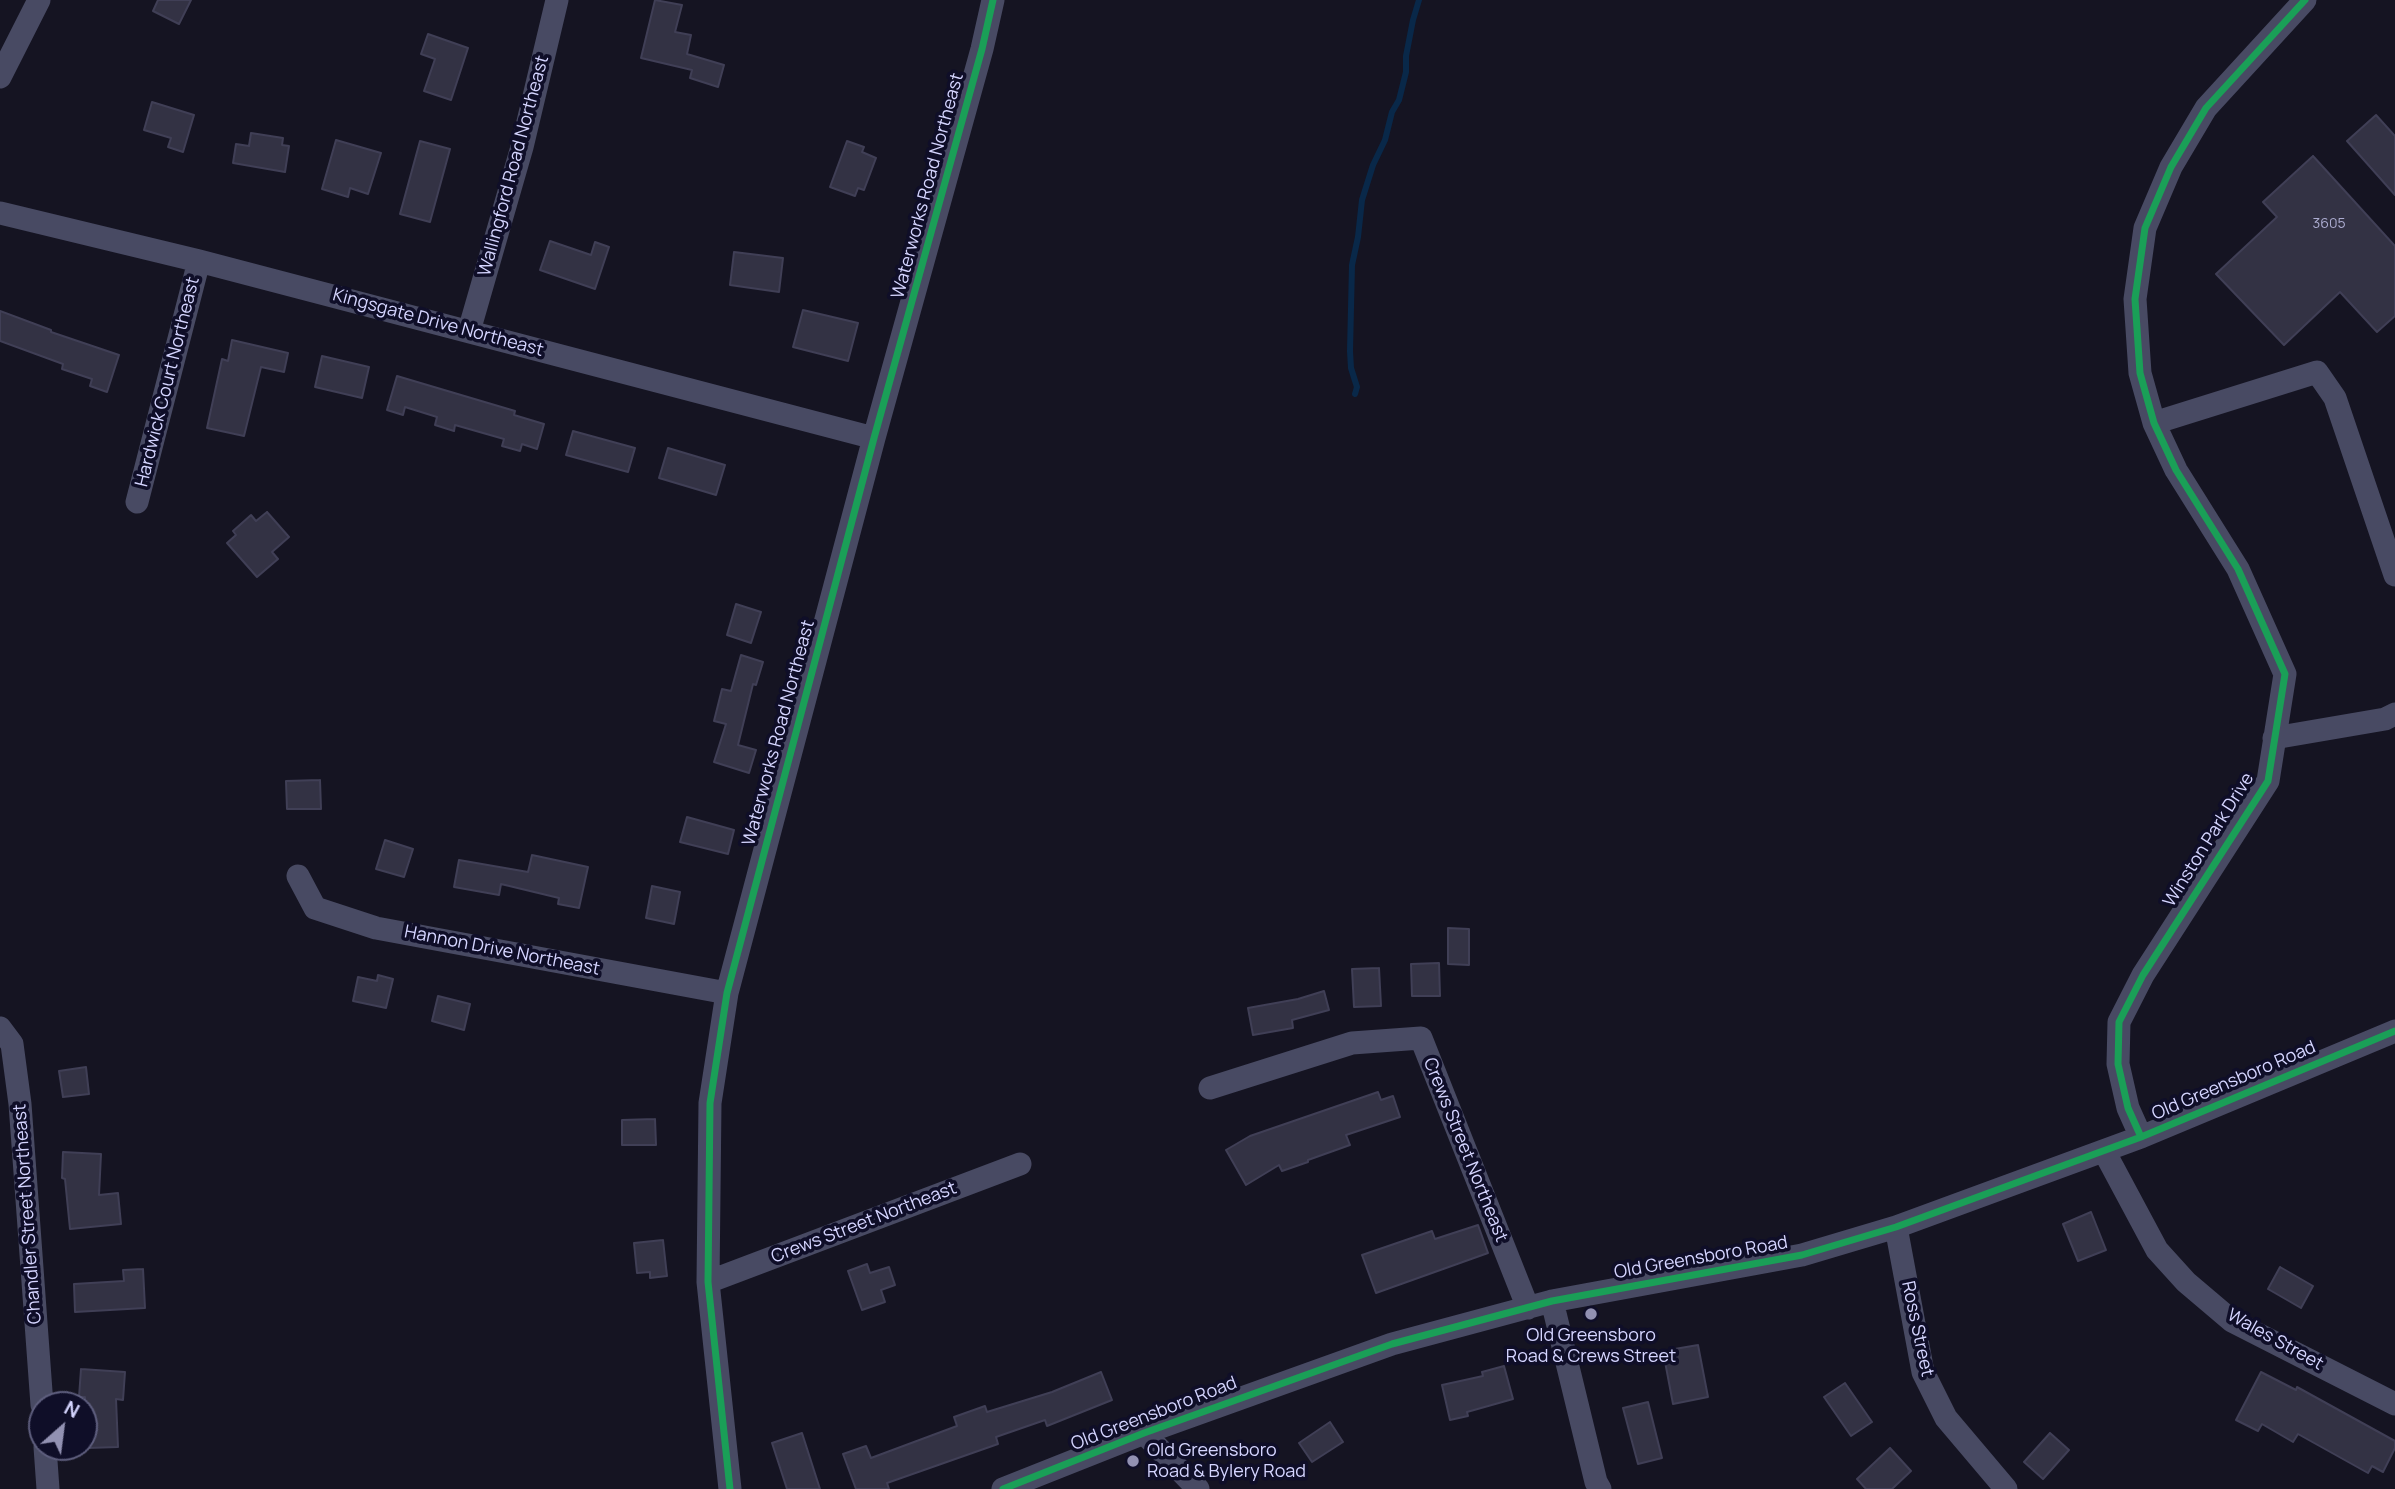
<!DOCTYPE html>
<html>
<head>
<meta charset="utf-8">
<style>
	body { margin:0 }
	#map { position:relative; width:2395px; height:1489px; overflow:hidden; background:#151422; font-family:Manrope,sans-serif }
	canvas { display:block }
	.north { position:absolute; left:28px; top:1391px; width:70px; height:70px; box-sizing:border-box; background:#0f0e28; border:2px solid #5e5e7e; border-radius:50%; rotate:28deg; font-size:19px; font-weight:700; line-height:28px; text-align:center; color:#d5d5ff }
	.north::after { content:''; display:block; margin:auto; width:24px; height:32px; background:#9291b2; clip-path:polygon(50% 0,100% 100%,50% 72%,0 100%) }
</style>
</head>
<body>
<div id="map">
<canvas width="2395" height="1489"></canvas>
<div class="north">N</div>
</div>
<script>
const context = document.querySelector('canvas').getContext('2d');
context.lineJoin = 'round';
function poly(rows) {
  const path = new Path2D();
  for (const r of rows) {
    path.moveTo(r[0], r[1]);
    for (let i = 2; i < r.length; i += 2) path.lineTo(r[i], r[i + 1]);
  }
  return path;
}
function stroke(path, color, width, dash) {
  context.strokeStyle = color;
  context.lineWidth = width;
  context.lineCap = dash ? 'butt' : 'round';
  context.setLineDash(dash || []);
  context.stroke(path);
}
function paint(path, color) {
  context.fillStyle = color;
  context.fill(path, 'evenodd');
}
function label(font, color, halo, rows, align = 'center') {
  context.font = font + ' Manrope,sans-serif';
  context.lineWidth = 7;
  context.setLineDash([]);
  context.textBaseline = 'middle';
  context.strokeStyle = halo;
  context.fillStyle = color;
  for (const [text, x, y, turn = 0] of rows) {
    context.save();
    context.translate(x, y);
    context.rotate((+turn || 0) * Math.PI / 180);
    context.textAlign = isNaN(turn) ? turn : align;
    if (halo) context.strokeText(text, 0, 0);
    context.fillText(text, 0, 0);
    context.restore();
  }
}
stroke(poly([
	[1355,394,1357,387,1351,368,1350,351,1352,265,1358,237,1362,200,1373,165,1385,140,1392,112,1399,100,1406,72,1406,56,1413,20,1419,0]
]), '#092849', 6);
const building = poly([
	[158,0,191,0,179,24,153,11,158,0],
	[655,0,682,5,675,32,691,35,687,54,724,65,718,87,690,78,692,70,641,58,655,0],
	[428,34,468,48,451,100,424,91,435,59,421,54,428,34],
	[152,102,194,115,183,152,168,147,171,138,144,130,152,102],
	[2376,115,2395,136,2395,195,2347,141,2376,115],
	[251,133,283,138,282,145,289,146,285,172,233,163,236,144,249,146,251,133],
	[336,140,381,153,368,194,350,188,348,197,322,189,336,140],
	[420,141,450,149,430,222,400,214,420,141],
	[847,141,864,147,862,152,876,158,864,190,858,188,855,196,830,187,847,141],
	[2313,156,2395,246,2395,316,2377,332,2340,292,2284,345,2216,274,2277,217,2263,202,2313,156],
	[550,241,591,255,595,242,609,247,595,289,540,270,550,241],
	[734,252,783,258,779,292,730,285,734,252],
	[803,310,858,323,848,361,793,347,803,310],
	[0,311,51,330,51,332,119,355,107,392,90,386,92,379,62,369,63,364,0,341,0,311],
	[232,340,288,353,284,372,261,367,244,436,207,428,222,359,228,361,232,340],
	[322,356,369,367,362,398,315,387,322,356],
	[397,376,515,411,514,415,544,424,537,449,522,444,520,451,502,446,504,439,455,425,454,431,435,425,437,417,405,407,403,415,387,410,397,376],
	[573,431,635,448,628,472,566,455,573,431],
	[668,448,725,465,716,495,659,478,668,448],
	[267,512,289,537,272,552,278,559,257,577,227,543,236,535,233,531,251,515,256,521,267,512],
	[736,604,761,612,751,643,727,635,736,604],
	[741,655,763,662,756,685,753,684,738,745,756,750,749,773,714,762,726,724,714,721,722,689,731,691,741,655],
	[320,780,321,809,287,809,286,781,320,780],
	[687,817,734,830,728,854,680,842,687,817],
	[385,840,413,849,404,877,376,869,385,840],
	[532,855,588,867,579,908,558,904,559,898,501,884,499,895,454,887,459,860,528,872,532,855],
	[652,886,680,892,674,924,646,918,652,886],
	[1448,928,1469,929,1469,965,1448,964,1448,928],
	[1439,963,1440,996,1412,996,1411,964,1439,963],
	[1379,968,1381,1006,1354,1007,1352,969,1379,968],
	[378,975,393,979,386,1008,353,1001,358,977,377,981,378,975],
	[1324,991,1329,1010,1292,1020,1293,1028,1253,1035,1248,1008,1298,999,1324,991],
	[438,996,470,1004,464,1030,432,1021,438,996],
	[86,1067,89,1094,63,1097,59,1071,86,1067],
	[1378,1092,1381,1100,1393,1096,1400,1117,1346,1135,1350,1145,1308,1160,1308,1162,1282,1171,1279,1165,1246,1185,1226,1150,1250,1136,1378,1092],
	[655,1119,656,1145,622,1145,622,1120,655,1119],
	[63,1152,101,1154,99,1195,118,1193,121,1224,70,1229,65,1179,62,1178,63,1152],
	[2091,1212,2106,1250,2078,1261,2063,1224,2091,1212],
	[1478,1225,1488,1253,1376,1293,1362,1255,1432,1231,1435,1239,1478,1225],
	[663,1240,667,1276,650,1278,650,1272,637,1273,634,1243,663,1240],
	[867,1264,870,1273,889,1267,895,1285,881,1290,885,1302,862,1310,848,1271,867,1264],
	[2280,1267,2313,1286,2301,1308,2268,1289,2280,1267],
	[143,1269,145,1308,75,1312,74,1284,124,1281,123,1270,143,1269],
	[1698,1345,1708,1397,1673,1404,1663,1351,1698,1345],
	[1504,1366,1513,1399,1467,1412,1468,1416,1450,1420,1442,1385,1483,1376,1482,1372,1504,1366],
	[81,1369,125,1372,123,1400,116,1399,118,1447,87,1448,85,1397,79,1397,81,1369],
	[1101,1372,1112,1400,1047,1426,1045,1420,996,1437,998,1444,887,1483,889,1489,856,1489,843,1454,866,1446,871,1458,957,1426,954,1417,985,1406,987,1412,1052,1392,1101,1372],
	[2261,1372,2296,1390,2297,1387,2395,1441,2395,1448,2383,1472,2372,1466,2368,1473,2298,1434,2293,1442,2262,1424,2258,1431,2236,1420,2261,1372],
	[1845,1383,1872,1422,1851,1436,1824,1397,1845,1383],
	[1648,1402,1662,1458,1638,1464,1623,1408,1648,1402],
	[1330,1422,1343,1442,1312,1462,1299,1443,1330,1422],
	[802,1433,820,1489,787,1489,772,1443,802,1433],
	[2050,1433,2069,1450,2043,1479,2024,1462,2050,1433],
	[1890,1448,1911,1471,1892,1489,1866,1489,1857,1479,1890,1448]
]);
paint(building, '#333244');
stroke(building, '#403f56', 2);
stroke(poly([
	[0,77,39,0],
	[0,213,199,261,874,438],
	[469,331,522,147,557,0],
	[2154,423,2317,372,2335,398,2395,575],
	[137,502,199,261],
	[2274,738,2385,719,2395,714],
	[298,876,315,908,376,928,727,993],
	[0,1028,12,1044,20,1104,42,1405],
	[1210,1088,1352,1043,1421,1038,1528,1308],
	[2141,1137,2128,1108,2118,1064,2119,1022,2143,975,2268,781,2285,674,2238,569,2176,470,2154,423,2140,373,2135,299,2145,228,2171,167,2206,108,2305,0],
	[2104,1151,2157,1250,2186,1282,2232,1321,2395,1404],
	[1896,1227,1923,1372,1946,1418,2006,1489],
	[708,1282,1020,1164],
	[1552,1301,1596,1482,1600,1489],
	[1144,1433,1198,1489],
	[45,1447,48,1489],
	[730,1489,708,1282,710,1103,727,993,874,438,982,49,993,0],
	[1003,1489,1144,1433,1392,1344,1552,1301,1802,1255,1896,1227,2141,1137,2395,1031]
]), '#484a63', 23);
stroke(poly([
	[2141,1137,2128,1108,2118,1064,2119,1022,2143,975,2268,781,2285,674,2238,569,2176,470,2154,423,2140,373,2135,299,2145,228,2171,167,2206,108,2305,0],
	[730,1489,708,1282,710,1103,727,993,874,438,982,49,993,0],
	[1003,1489,1144,1433,1392,1344,1552,1301,1802,1255,1896,1227,2141,1137,2395,1031]
]), '#1a9f57', 7);
for (const [x, y, r, color] of [
	[1591,1314,7,"#9291b2"],
	[1133,1461,7,"#9291b2"]
]) {
  const dot = new Path2D();
  dot.arc(x, y, r, 0, 2 * Math.PI);
  context.fillStyle = color;
  context.fill(dot);
  stroke(dot, '#0f0e28', 2.5);
}
label('14px', '#acacd0', null, [
	["3605",2329,224]
]);
label('18px', '#d5d5ff', '#0f0e28', [
	["Wallingford Road Northeast",514,166,-75],
	["Waterworks Road Northeast",928,186,-75],
	["Kingsgate Drive Northeast",438,323,15],
	["Hardwick Court Northeast",168,382,-76],
	["Waterworks Road Northeast",779,733,-75],
	["Winston Park Drive",2209,840,-58],
	["Hannon Drive Northeast",502,951,11],
	["Old Greensboro Road",2234,1081,-23],
	["Crews Street Northeast",1465,1150,68],
	["Chandler Street Northeast",28,1214,-94],
	["Crews Street Northeast",864,1223,-21],
	["Old Greensboro Road",1701,1258,-10],
	["Ross Street",1917,1329,78],
	["Wales Street",2275,1340,29],
	["Old Greensboro Road",1154,1414,-21]
]);
label('18px', '#d5d5ff', '#0f0e28', [
	["Old Greensboro",1591,1336],
	["Road & Crews Street",1591,1357],
	["Old Greensboro",1147,1451,"left"],
	["Road & Bylery Road",1147,1472,"left"]
]);
</script>
</body>
</html>
